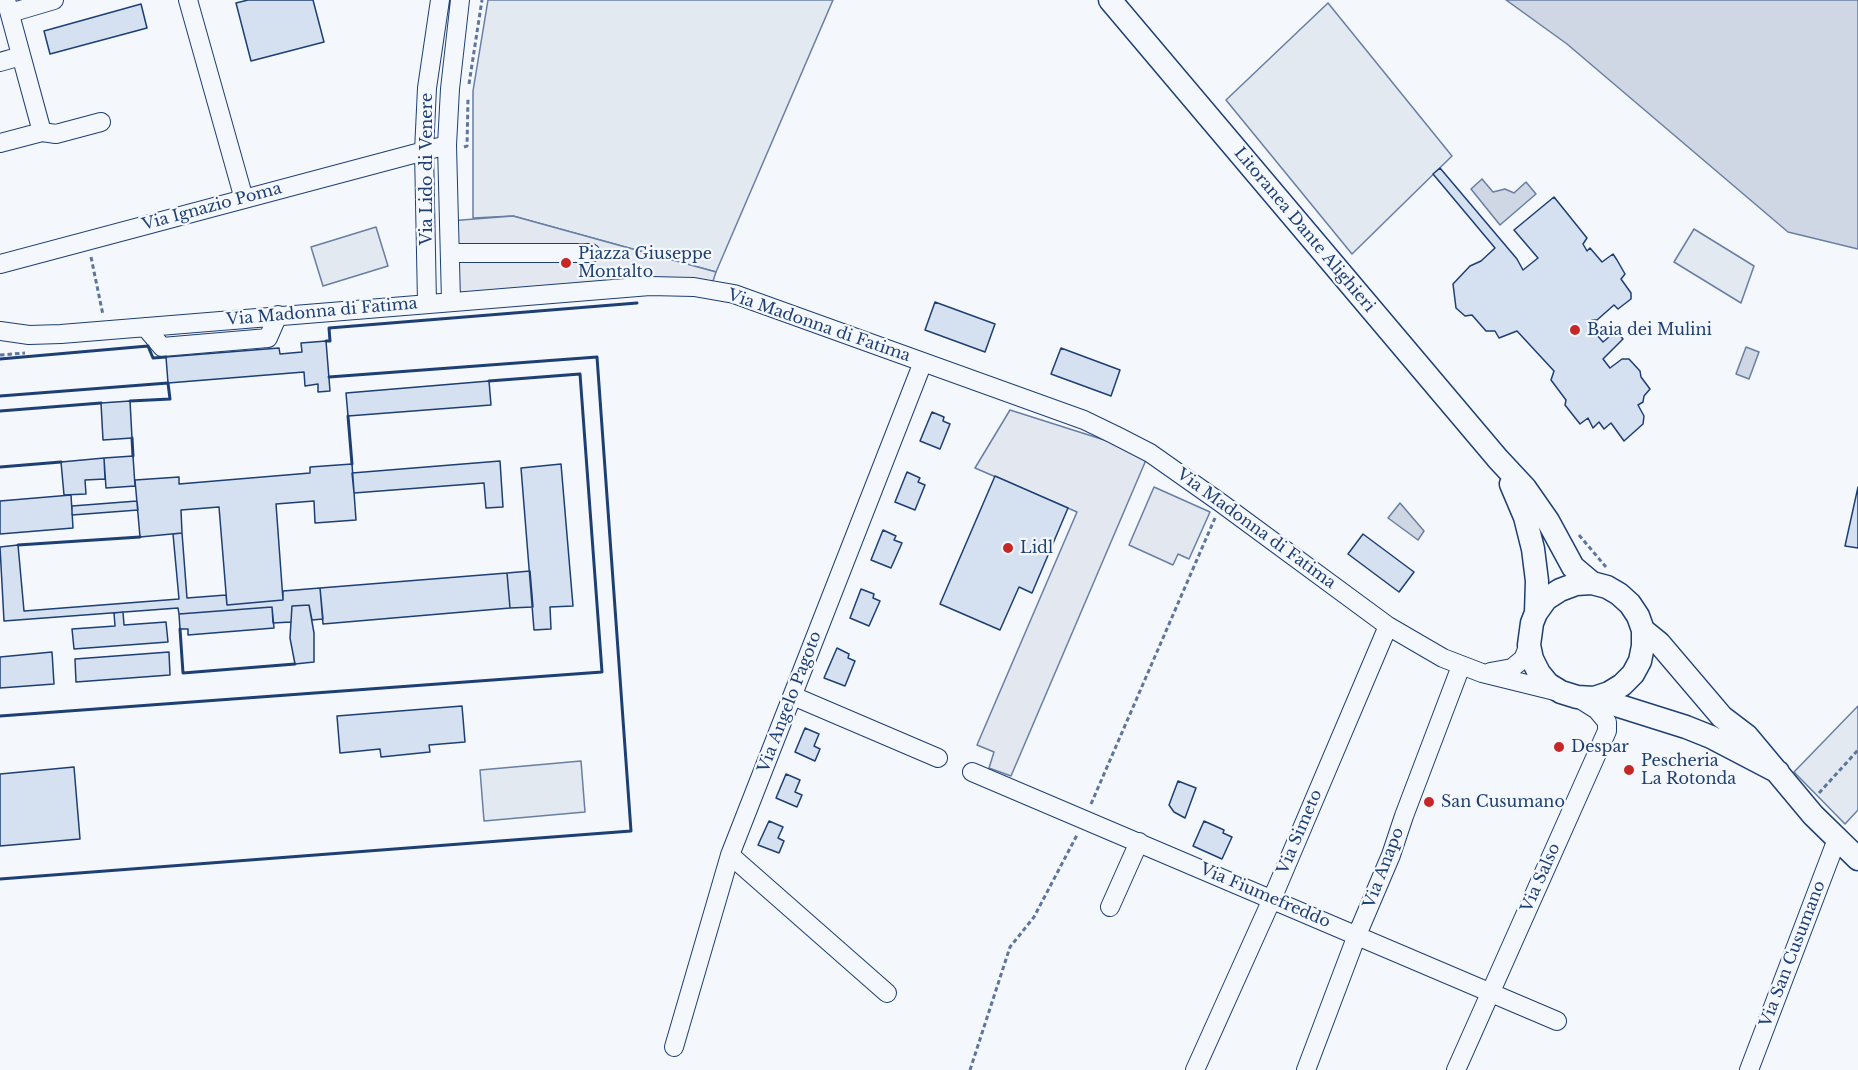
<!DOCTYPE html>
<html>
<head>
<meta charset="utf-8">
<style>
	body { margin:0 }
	canvas { display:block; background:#f4f7fb }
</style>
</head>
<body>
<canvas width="1858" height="1070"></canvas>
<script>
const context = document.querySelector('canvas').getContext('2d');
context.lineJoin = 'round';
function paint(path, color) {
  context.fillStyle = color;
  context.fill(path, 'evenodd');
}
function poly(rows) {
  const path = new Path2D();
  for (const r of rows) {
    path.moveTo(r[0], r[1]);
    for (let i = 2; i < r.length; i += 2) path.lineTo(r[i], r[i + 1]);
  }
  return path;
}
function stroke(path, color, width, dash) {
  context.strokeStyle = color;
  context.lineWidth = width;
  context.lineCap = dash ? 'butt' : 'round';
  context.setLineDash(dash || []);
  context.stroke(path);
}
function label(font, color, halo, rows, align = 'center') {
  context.font = font + ' "Libre Baskerville",serif';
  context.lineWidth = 4.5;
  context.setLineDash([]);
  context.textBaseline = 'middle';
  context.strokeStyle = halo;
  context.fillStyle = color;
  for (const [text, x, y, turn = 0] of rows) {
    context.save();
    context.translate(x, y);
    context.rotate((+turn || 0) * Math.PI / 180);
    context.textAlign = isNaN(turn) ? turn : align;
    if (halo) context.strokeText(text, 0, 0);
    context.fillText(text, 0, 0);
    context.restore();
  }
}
const green = poly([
	[488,0,833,0,716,272,513,216,473,218,473,91,488,0],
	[1328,3,1452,156,1352,254,1226,100,1328,3],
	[376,227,388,266,323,286,311,247,376,227],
	[1694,229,1754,266,1741,303,1674,262,1694,229],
	[1858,706,1858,810,1845,824,1794,772,1858,706],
	[581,761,585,812,484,821,480,770,581,761]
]);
paint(green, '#e3e9f0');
stroke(green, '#687fa3', 1.5);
const parking = poly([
	[513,216,716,272,710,290,451,301,449,221,513,216],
	[1010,410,1117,444,1146,460,1011,776,989,768,994,752,977,745,1077,512,975,468,1010,410],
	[1154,487,1210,512,1189,559,1178,554,1173,565,1129,545,1154,487]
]);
paint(parking, '#e3e8f0');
stroke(parking, '#687fa3', 1.5);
const water = poly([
	[1506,0,1858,0,1858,249,1788,232,1567,44,1506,0],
	[1482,179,1493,192,1505,189,1514,193,1526,182,1536,194,1500,225,1471,189,1482,179],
	[1746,347,1759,352,1749,379,1736,374,1746,347],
	[1400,503,1424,531,1418,540,1388,518,1400,503]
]);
paint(water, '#cfd7e4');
stroke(water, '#687fa3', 1.5);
const building = poly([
	[248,0,313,0,324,42,251,61,236,3,248,0],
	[141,4,147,28,50,54,44,31,141,4],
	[1440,168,1517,259,1523,270,1538,258,1514,230,1554,197,1587,238,1583,244,1587,251,1590,248,1602,262,1613,254,1617,260,1625,274,1621,279,1631,293,1631,299,1618,309,1614,305,1597,320,1592,320,1602,331,1597,335,1603,342,1616,331,1623,339,1603,359,1610,368,1622,359,1629,359,1640,371,1641,377,1650,389,1644,396,1643,402,1638,405,1644,416,1643,424,1624,441,1611,423,1604,429,1599,422,1593,428,1588,418,1580,424,1565,405,1566,400,1551,380,1554,371,1517,331,1499,338,1495,331,1486,331,1472,315,1465,316,1456,308,1453,284,1470,266,1481,261,1495,248,1433,174,1440,168],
	[935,302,995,324,985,352,925,330,935,302],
	[326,341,330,391,318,392,318,384,305,386,304,372,168,383,166,357,279,348,280,354,302,352,301,343,326,341],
	[1061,348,1120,370,1111,396,1051,374,1061,348],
	[489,381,491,405,348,416,346,393,489,381],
	[130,401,132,438,103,440,101,403,130,401],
	[932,412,944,417,943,421,950,424,940,449,920,441,932,412],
	[133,456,135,486,106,488,104,458,133,456],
	[104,458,105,479,85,480,86,494,64,495,61,462,104,458],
	[500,461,503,507,486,508,484,483,354,493,352,473,500,461],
	[352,464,356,520,315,523,314,501,276,504,283,600,227,605,219,507,181,510,182,533,140,537,135,480,179,477,179,484,310,473,310,467,352,464],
	[561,464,573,606,550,607,551,629,534,630,521,468,561,464],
	[907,472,920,478,918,482,925,485,915,510,895,502,907,472],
	[995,476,1068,508,1032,593,1019,587,1000,630,940,604,995,476],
	[1858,487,1858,548,1845,546,1858,487],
	[71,495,73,528,0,534,0,501,71,495],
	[137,501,138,510,72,515,72,506,137,501],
	[883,530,896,536,894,540,902,543,891,568,871,560,883,530],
	[182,533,187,598,226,595,227,605,283,600,283,591,320,588,323,619,312,620,309,605,292,606,291,622,273,623,272,607,179,614,178,608,4,621,0,547,18,545,24,611,179,599,173,534,182,533],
	[1363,534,1414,572,1399,592,1348,554,1363,534],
	[530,571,533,607,510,608,507,573,530,571],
	[507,573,510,608,323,624,320,588,507,573],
	[861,589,874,594,873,598,880,601,869,626,850,618,861,589],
	[309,605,314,633,314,662,295,664,290,638,292,606,309,605],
	[272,607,274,628,188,635,188,629,180,629,179,614,272,607],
	[123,612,124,625,166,622,168,642,74,649,72,629,115,626,114,613,123,612],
	[837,648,849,654,848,658,855,661,845,686,824,678,837,648],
	[52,652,54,684,0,688,0,657,52,652],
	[169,652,170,675,76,682,75,659,169,652],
	[462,706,465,742,429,745,430,752,381,757,380,749,340,753,337,716,462,706],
	[805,728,819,734,814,746,820,749,815,761,795,752,805,728],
	[74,767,80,839,0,846,0,774,74,767],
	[786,774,800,780,795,792,802,795,797,807,776,798,786,774],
	[1178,781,1196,788,1185,818,1174,812,1169,805,1178,781],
	[769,821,783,827,778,838,784,841,779,853,758,845,769,821],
	[1204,821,1224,830,1223,833,1232,837,1222,859,1193,846,1204,821]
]);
paint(building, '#d5e0f0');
stroke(building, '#1d3f73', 1.5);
const minor = poly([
	[188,0,244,199],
	[10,13,54,0],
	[0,62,21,56],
	[42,132,56,134,101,122],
	[0,143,42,132,6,0],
	[450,253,591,253],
	[0,264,447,145],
	[451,301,447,145,450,89,460,0],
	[427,303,424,151,427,88,440,0],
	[145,327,162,347,268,338,278,315],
	[0,331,29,335,61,334,650,286,694,287,734,294,1084,420,1115,435,1150,453,1221,503,1388,626,1443,658,1482,673,1559,692],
	[1490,672,1512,668,1523,659,1529,645],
	[793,696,938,758],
	[972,772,1557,1021],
	[730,855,887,993],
	[1110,907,1139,842],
	[674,1047,730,855,923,362],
	[1195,1070,1272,899,1388,626],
	[1306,1070,1357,935,1391,855,1404,816,1461,666],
	[1456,1070,1607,731,1607,722,1597,710,1578,698],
	[1749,1070,1837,839]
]);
const major = poly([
	[1110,0,1498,459,1525,488,1548,521,1573,567,1592,583],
	[1511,484,1525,517,1533,549,1537,581,1536,613],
	[1643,630,1659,643,1722,717,1747,736,1813,815,1858,859],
	[1594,698,1609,693,1622,685,1633,674,1640,661,1643,646,1643,630,1638,616,1630,604,1619,594,1607,587,1592,583,1576,584,1560,590,1546,599,1536,613,1532,623,1529,645,1532,659,1539,673,1548,684,1561,692,1577,697,1594,698,1686,727,1711,737,1778,772]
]);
stroke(minor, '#1d3f73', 20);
stroke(major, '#1d3f73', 25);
stroke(poly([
	[469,84,482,0],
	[464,147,467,146,468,99],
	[91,257,103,315],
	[0,355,25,353],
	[1579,535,1606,567],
	[1819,793,1858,750],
	[1091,804,1215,518],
	[970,1070,1010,947,1034,917,1077,835]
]), '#5e769c', 3, [4.5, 3]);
stroke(minor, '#f4f7fb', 18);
stroke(major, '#f4f7fb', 22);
stroke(poly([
	[326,341,330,341,329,328,637,303],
	[0,359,148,346,153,358,166,357],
	[0,396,168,383,170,399,130,401],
	[0,411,101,403],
	[348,416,352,464],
	[132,438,133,456],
	[0,467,61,462],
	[18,545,140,537],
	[180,629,183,673,295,664],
	[0,716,602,672,580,374,489,381],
	[0,879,631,831,597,357,329,377]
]), '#1d3f73', 3);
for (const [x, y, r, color] of [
	[566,263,6,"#c62828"],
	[1575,330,6,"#c62828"],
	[1008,548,6,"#c62828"],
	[1559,747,6,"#c62828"],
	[1629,770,6,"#c62828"],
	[1429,802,6,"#c62828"]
]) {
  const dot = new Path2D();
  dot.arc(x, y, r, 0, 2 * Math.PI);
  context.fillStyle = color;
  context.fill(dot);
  stroke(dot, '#f4f7fb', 2);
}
label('16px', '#1d3f73', '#f4f7fb', [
	["Via Lido di Venere",427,169,-90],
	["Via Ignazio Poma",212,207,-15],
	["Litoranea Dante Alighieri",1304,230,50],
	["Via Madonna di Fatima",322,312,-5],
	["Via Madonna di Fatima",819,326,19],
	["Via Madonna di Fatima",1256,529,36],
	["Via Angelo Pagoto",790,702,-69],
	["Via Simeto",1300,832,-67],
	["Via Anapo",1384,868,-69],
	["Via Salso",1541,878,-66],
	["Via Fiumefreddo",1265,896,23],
	["Via San Cusumano",1793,954,-69]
]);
label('16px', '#1d3f73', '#f4f7fb', [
	["Piazza Giuseppe",578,254],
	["Montalto",578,272],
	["Baia dei Mulini",1587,330],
	["Lidl",1020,548],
	["Despar",1571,747],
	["Pescheria",1641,761],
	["La Rotonda",1641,779],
	["San Cusumano",1441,802]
], 'left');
</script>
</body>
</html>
